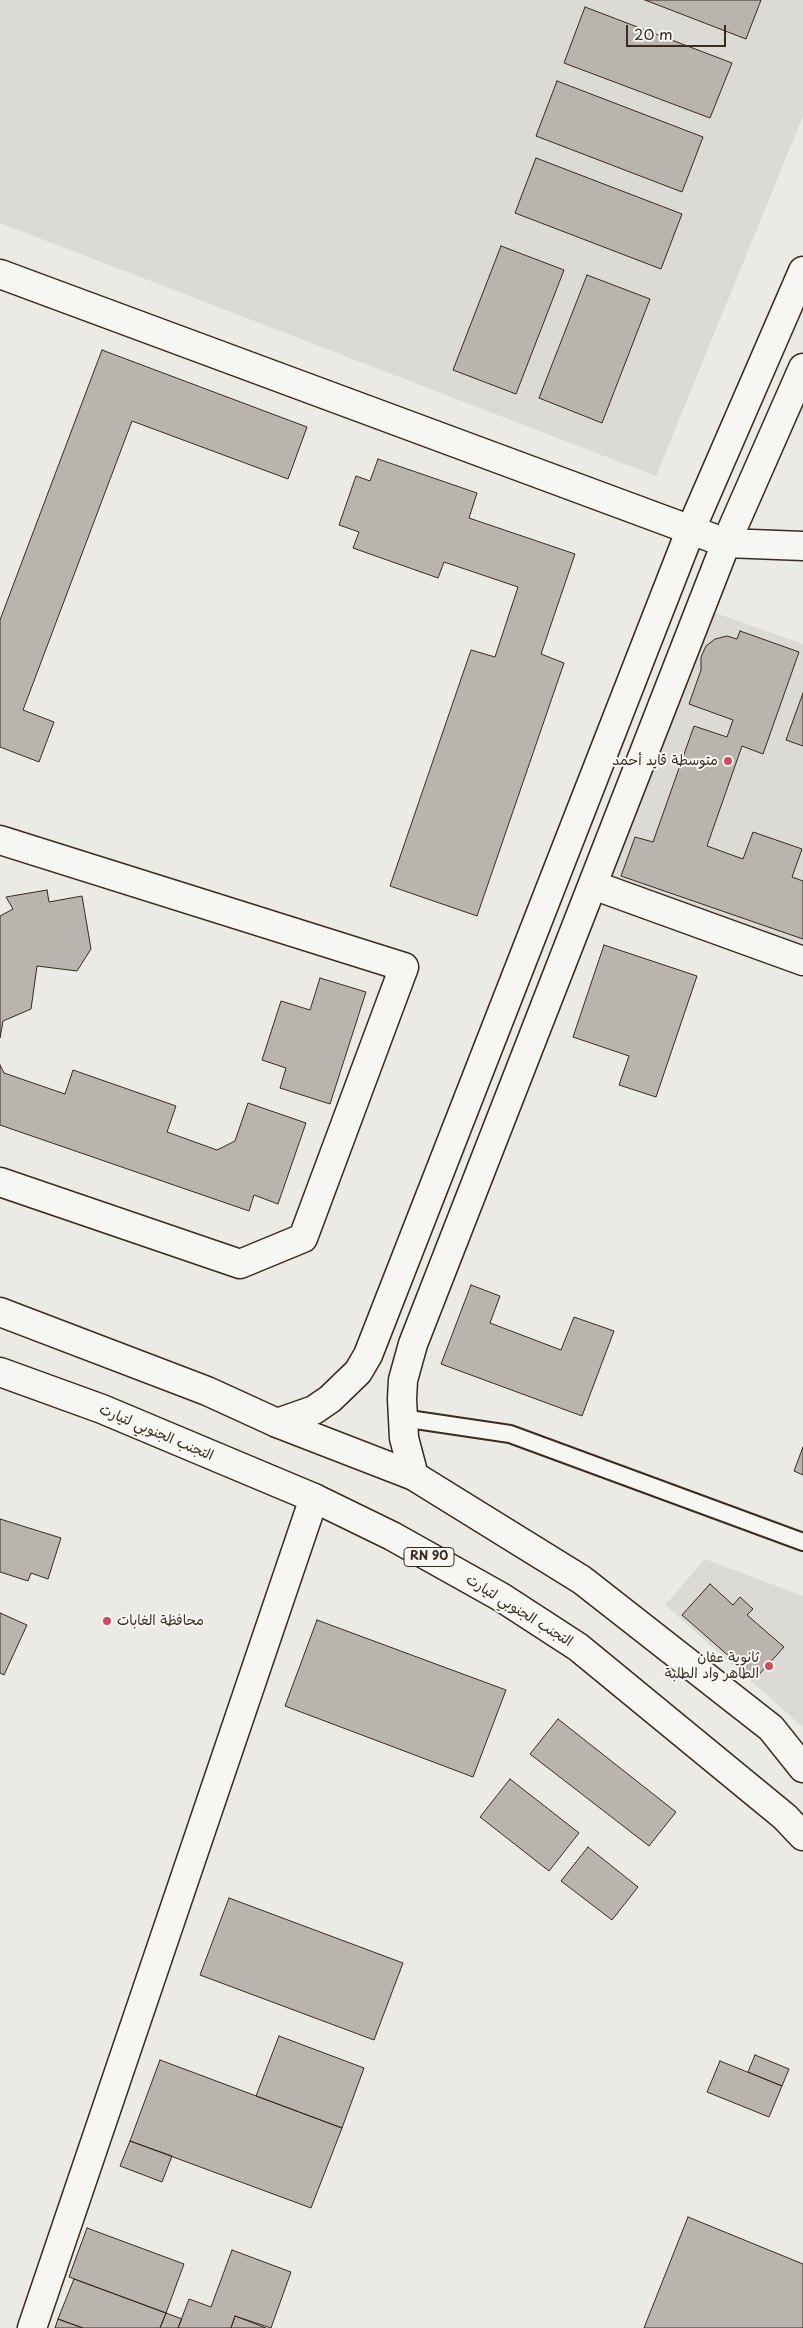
<!DOCTYPE html>
<html>
<head>
<meta charset="utf-8">
<style>
	body { margin:0 }
	#map { position:relative; width:803px; height:2328px; overflow:hidden; background:#ebeae5; font-family:"Playpen Sans",sans-serif }
	canvas { display:block }
	.scale { position:absolute; left:626px; top:25px; width:100px; height:22px; box-sizing:border-box; border:2px solid #3b2a1e; border-top:0; padding-left:6px; font-size:15px; line-height:18px; white-space:nowrap; color:#3b2a1e; -webkit-text-stroke:4px #f6f6f2; paint-order:stroke }
</style>
</head>
<body>
<div id="map">
<canvas width="803" height="2328"></canvas>
<div class="scale">20 m</div>
</div>
<script>
const context = document.querySelector('canvas').getContext('2d');
context.lineJoin = 'round';
function paint(path, color) {
  context.fillStyle = color;
  context.fill(path, 'evenodd');
}
function poly(rows) {
  const path = new Path2D();
  for (const r of rows) {
    path.moveTo(r[0], r[1]);
    for (let i = 2; i < r.length; i += 2) path.lineTo(r[i], r[i + 1]);
  }
  return path;
}
function stroke(path, color, width, dash) {
  context.strokeStyle = color;
  context.lineWidth = width;
  context.lineCap = dash ? 'butt' : 'round';
  context.setLineDash(dash || []);
  context.stroke(path);
}
function label(font, color, halo, rows, align = 'center') {
  context.font = font + ' "Playpen Sans","Playpen Sans Arabic",sans-serif';
  context.lineWidth = 4;
  context.setLineDash([]);
  context.textBaseline = 'middle';
  context.strokeStyle = halo;
  context.fillStyle = color;
  for (const [text, x, y, turn = 0] of rows) {
    context.save();
    context.translate(x, y);
    context.rotate((+turn || 0) * Math.PI / 180);
    context.textAlign = isNaN(turn) ? turn : align;
    if (halo) context.strokeText(text, 0, 0);
    context.fillText(text, 0, 0);
    context.restore();
  }
}
paint(poly([
	[0,0,803,0,803,116,656,476,0,223],
	[704,609,803,644,803,945,612,878],
	[705,1559,803,1596,803,1727,665,1605]
]), '#dcdad4');
const building = poly([
	[645,0,761,0,746,39,645,0],
	[585,7,732,63,710,118,564,63,585,7],
	[557,81,703,137,682,192,536,136,557,81],
	[536,158,682,214,661,269,515,213,536,158],
	[501,246,564,270,516,394,453,370,501,246],
	[587,275,650,299,602,423,539,398,587,275],
	[102,350,307,427,288,479,132,421,23,710,54,722,39,762,0,747,0,620,102,350],
	[378,459,477,493,469,518,575,554,541,654,564,663,477,916,390,886,471,650,495,657,518,587,444,562,438,578,353,548,359,532,339,525,356,476,370,481,378,459],
	[740,631,799,652,763,754,742,746,707,846,743,859,753,832,802,849,792,877,803,881,803,939,621,876,635,837,653,842,694,726,727,737,733,720,689,704,701,670,701,657,706,646,715,639,727,636,737,639,740,631],
	[803,693,803,746,786,740,803,693],
	[47,890,49,902,82,896,91,949,77,971,37,966,31,1009,3,1021,0,1038,0,916,13,909,6,897,47,890],
	[604,945,697,976,656,1097,619,1085,629,1056,573,1037,604,945],
	[320,978,366,992,330,1104,280,1088,286,1068,262,1060,281,1001,310,1010,320,978],
	[0,1065,4,1073,65,1094,73,1070,176,1106,167,1132,217,1150,235,1141,248,1103,306,1123,278,1204,254,1195,249,1211,0,1125,0,1065],
	[471,1285,500,1296,490,1323,561,1350,574,1317,614,1331,582,1416,441,1364,471,1285],
	[803,1447,803,1475,794,1471,803,1447],
	[0,1519,61,1538,48,1579,31,1573,28,1581,0,1572,0,1519],
	[710,1584,733,1605,740,1597,753,1609,747,1615,784,1647,755,1679,682,1615,710,1584],
	[0,1613,27,1625,4,1675,0,1673,0,1613],
	[317,1620,506,1690,473,1777,285,1706,317,1620],
	[558,1719,676,1812,649,1846,530,1754,558,1719],
	[510,1779,579,1833,549,1871,480,1817,510,1779],
	[588,1847,638,1887,612,1920,561,1881,588,1847],
	[229,1898,403,1963,374,2040,200,1975,229,1898],
	[279,2036,364,2068,342,2128,256,2096,279,2036],
	[755,2055,789,2069,782,2086,748,2072,755,2055],
	[160,2060,342,2128,311,2208,130,2141,160,2060],
	[720,2061,782,2086,769,2117,707,2092,720,2061],
	[130,2141,172,2156,162,2182,120,2166,130,2141],
	[688,2217,803,2264,803,2328,644,2328,688,2217],
	[87,2228,184,2264,166,2313,69,2277,87,2228],
	[232,2250,291,2272,271,2328,235,2316,231,2328,178,2328,189,2299,211,2307,232,2250],
	[74,2279,166,2313,160,2328,83,2328,58,2319,74,2279],
	[166,2313,182,2319,178,2328,160,2328,166,2313],
	[235,2316,266,2328,231,2328,235,2316],
	[58,2319,83,2328,55,2328,58,2319]
]);
paint(building, '#bab4ae');
stroke(building, '#3b2a1e', 1);
const lane = poly([
	[402,1418,510,1434,803,1542]
]);
const street = poly([
	[0,274,726,543,803,546],
	[0,840,404,967,303,1238,240,1264,0,1182],
	[593,885,803,961],
	[277,1423,314,1410,330,1399,358,1372,368,1355,691,529,803,271],
	[414,1476,404,1438,402,1399,403,1380,413,1344,726,543,803,368],
	[32,2328,314,1498]
]);
const highway = poly([
	[0,1312,207,1391,277,1423,414,1476,582,1580,771,1728,803,1768],
	[0,1372,102,1409,314,1498,392,1536,501,1597,578,1647,785,1817,803,1836]
]);
stroke(lane, '#3b2a1e', 20);
stroke(street, '#3b2a1e', 31);
stroke(highway, '#3b2a1e', 31);
stroke(lane, '#f6f6f2', 16);
stroke(street, '#f6f6f2', 28);
stroke(highway, '#f6f6f2', 28);
for (const [x, y, r, color] of [
	[728,761,5,"#d1495b"],
	[107,1621,5,"#d1495b"],
	[769,1666,5,"#d1495b"]
]) {
  const dot = new Path2D();
  dot.arc(x, y, r, 0, 2 * Math.PI);
  context.fillStyle = color;
  context.fill(dot);
  stroke(dot, '#f6f6f2', 2);
}
for (const [x, y, w] of [
	[429,1557,50]
]) {
  const box = new Path2D();
  box.roundRect(x - w / 2, y - 9.5, w, 19, 4);
  context.fillStyle = '#f6f6f2';
  context.fill(box);
  stroke(box, '#3b2a1e', 1);
}
label('bold 12px', '#3b2a1e', null, [
	["RN 90",429,1557]
]);
label('14px', '#3b2a1e', '#f6f6f2', [
	["متوسطة قايد أحمد",718,761],
	["محافظة الغابات",117,1621,"left"],
	["ثانوية عفان",759,1658],
	["الطاهر واد الطلبة",759,1674]
], 'right');
label('14px', '#3b2a1e', '#f6f6f2', [
	["التجنب الجنوبي لتيارت",156,1433,23],
	["التجنب الجنوبي لتيارت",519,1611,32]
]);
</script>
</body>
</html>
